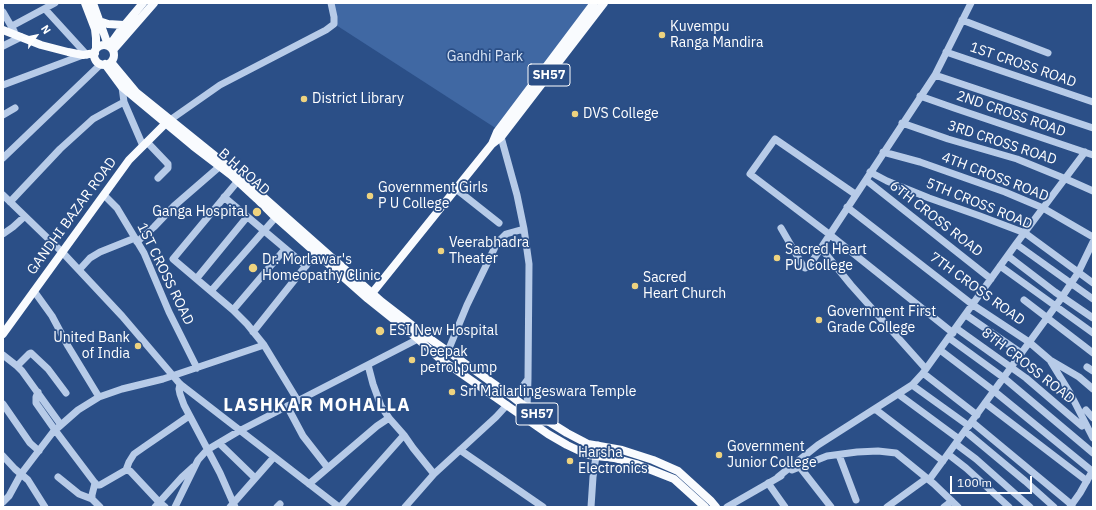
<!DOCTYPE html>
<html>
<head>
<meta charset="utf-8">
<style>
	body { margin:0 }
	#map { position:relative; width:1096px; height:510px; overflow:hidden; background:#2b4f87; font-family:"IBM Plex Sans",sans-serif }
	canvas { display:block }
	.frame { position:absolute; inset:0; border:4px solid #fff; pointer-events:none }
	.north { position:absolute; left:16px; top:16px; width:40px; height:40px; -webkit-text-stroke:3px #2b4f87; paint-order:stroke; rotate:57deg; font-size:11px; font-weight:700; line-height:16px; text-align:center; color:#fff }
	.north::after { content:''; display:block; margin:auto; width:14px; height:18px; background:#fff; clip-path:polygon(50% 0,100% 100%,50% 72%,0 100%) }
	.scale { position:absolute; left:950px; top:476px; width:82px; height:18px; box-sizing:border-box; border:2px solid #fff; border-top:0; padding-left:5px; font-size:12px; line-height:14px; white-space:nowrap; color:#fff; -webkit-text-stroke:3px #2b4f87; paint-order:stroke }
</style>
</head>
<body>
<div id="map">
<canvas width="1096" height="510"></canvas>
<div class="frame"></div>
<div class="north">N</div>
<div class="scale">100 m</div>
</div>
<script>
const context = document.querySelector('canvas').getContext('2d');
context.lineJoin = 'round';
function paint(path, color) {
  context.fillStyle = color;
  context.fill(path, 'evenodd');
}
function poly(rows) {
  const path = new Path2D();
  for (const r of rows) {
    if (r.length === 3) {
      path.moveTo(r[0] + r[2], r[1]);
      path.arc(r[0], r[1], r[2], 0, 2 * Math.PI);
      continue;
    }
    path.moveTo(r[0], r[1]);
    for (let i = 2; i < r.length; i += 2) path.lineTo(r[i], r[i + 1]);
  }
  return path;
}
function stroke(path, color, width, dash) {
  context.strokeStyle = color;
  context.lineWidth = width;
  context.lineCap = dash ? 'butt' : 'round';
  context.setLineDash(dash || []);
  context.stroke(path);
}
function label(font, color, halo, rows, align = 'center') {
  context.font = font + ' "IBM Plex Sans",sans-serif';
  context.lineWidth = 3.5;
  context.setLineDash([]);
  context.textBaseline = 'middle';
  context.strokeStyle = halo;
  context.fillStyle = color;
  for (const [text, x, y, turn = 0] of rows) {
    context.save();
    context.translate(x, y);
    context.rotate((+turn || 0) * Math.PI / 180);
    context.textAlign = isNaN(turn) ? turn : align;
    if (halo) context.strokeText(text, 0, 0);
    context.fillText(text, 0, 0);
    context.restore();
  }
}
paint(poly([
	[331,3,596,3,497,129,336,25]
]), '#4068a3');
stroke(poly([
	[45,9,87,55],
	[3,12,14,31],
	[962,20,1048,53],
	[12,26,55,3],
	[3,46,21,37],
	[946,52,1093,102],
	[935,75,1093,128],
	[3,85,83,55],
	[122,87,124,102,143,146],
	[920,96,954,108,1093,155],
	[3,115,15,108],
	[170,120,220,85,326,30,334,24,334,17,331,3],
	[902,123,948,139,1017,159,1066,179,1093,191],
	[498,133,501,137,517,195,524,229,529,264,528,379,514,398],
	[147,142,168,164,168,168,158,178],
	[883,152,920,162,1005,192,1043,208,1093,237],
	[3,158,101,64],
	[870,172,887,181,929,198,980,216,1025,233,1093,283],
	[866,180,991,279],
	[237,182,173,259,233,310,247,324,264,345,298,401],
	[456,189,499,223],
	[855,194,775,139,750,174,829,234,953,333],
	[3,195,63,253,122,316,180,384,339,507],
	[104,195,117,208,144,253,169,312,197,368],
	[224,197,306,266],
	[10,202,60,149,93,119,111,109,124,102],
	[847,207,973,305,1029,342,1050,360,1079,377,1093,389],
	[781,228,803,266,805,268,809,266,821,248],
	[3,234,13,227,24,217],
	[137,242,154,227,174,206,219,167],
	[1016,244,1093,299],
	[1008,256,1055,292,1093,318],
	[1000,266,1093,333],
	[79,270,90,258,100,252,135,238],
	[197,278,247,217],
	[34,291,52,316,68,346,99,397],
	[211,291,276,217],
	[1024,300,1093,353],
	[233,310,285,249],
	[966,315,1021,353],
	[956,328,1026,378,1082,426],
	[253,332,316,253],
	[949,338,1004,378,1093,453],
	[940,350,994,391,1092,471],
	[448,351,467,305,497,243,506,234,524,229],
	[3,355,17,366,22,371,61,425],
	[1051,362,1070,393,1093,438],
	[368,365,373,384,381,406,389,418,404,435,413,448,434,474],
	[17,366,29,354,31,353,48,369,66,393],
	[1087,367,1093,371],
	[926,369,851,285,821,248,935,75,971,3],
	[923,373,977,415],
	[180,384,179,389,180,394,184,405,220,473,235,507],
	[912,385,969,426],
	[38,392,36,397,36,403,55,430,95,483,97,485,100,485,126,470,130,471,159,502,165,507],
	[898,394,959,439],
	[985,403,1087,481],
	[3,404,30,443,39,451],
	[287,406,303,436,328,468],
	[527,408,528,379],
	[875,409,943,461],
	[1086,410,1093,418],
	[972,422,1072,505],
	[965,431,1025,481,1054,507],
	[219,443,255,478],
	[956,444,976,459,1030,507],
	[460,450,543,507],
	[948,454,966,468,1009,507],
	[839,455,856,500],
	[3,456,15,469,28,480,45,507],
	[799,466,831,507],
	[126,470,129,462,134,454,144,447,189,416],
	[792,470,827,456,857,452,878,451,896,453,934,484,958,507],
	[58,477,79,494,92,499],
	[778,477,818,445,912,385,923,373,1016,244,1085,152],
	[929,480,1060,300,1078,273,1093,242],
	[95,483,92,495,92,499,100,507],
	[768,483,785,507],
	[309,484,377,426,389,418],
	[3,502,9,496,21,474,53,432,78,410,99,397,122,389,163,379,264,345],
	[155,507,182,477,193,467],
	[175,507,198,460,207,450,239,431,418,339],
	[230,507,274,457],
	[277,507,280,504],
	[340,507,404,435],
	[405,507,434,474,496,417,507,405],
	[591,507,593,477,596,456,598,445],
	[727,507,781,476],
	[887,507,927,478],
	[944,507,952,501],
	[1070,507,1080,493,1093,470]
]), '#b7cbe8', 7);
stroke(poly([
	[85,3,95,29,96,38,96,49],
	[93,3,108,45],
	[99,21,108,24,124,25],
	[3,30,41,45,68,52,83,55,95,53],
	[104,55,10],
	[109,46,122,28,143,3],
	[113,50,154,3],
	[111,62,136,92,234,171,382,302,426,336,514,398,527,408,567,433,588,444,622,450,653,460,678,471,711,501,716,507],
	[105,64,122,87,193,146,231,175,257,199,272,214,368,299,418,339,439,358,548,434,567,445,588,455,614,458,636,464,674,479,705,507],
	[492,144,501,137,604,3],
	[369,297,492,144,497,132,594,3],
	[3,334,129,160,169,120]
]), '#f9fbfe', 8);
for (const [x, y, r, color] of [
	[662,35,4,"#eed37f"],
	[304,99,4,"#eed37f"],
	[575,114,4,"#eed37f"],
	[370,196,4,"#eed37f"],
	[257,212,5,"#eed37f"],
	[441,251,4,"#eed37f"],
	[777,258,4,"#eed37f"],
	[253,268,5,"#eed37f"],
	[635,286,4,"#eed37f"],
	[819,320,4,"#eed37f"],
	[380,331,5,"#eed37f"],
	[138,346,4,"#eed37f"],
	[412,360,4,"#eed37f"],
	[452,392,4,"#eed37f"],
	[719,455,4,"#eed37f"],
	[570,461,4,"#eed37f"]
]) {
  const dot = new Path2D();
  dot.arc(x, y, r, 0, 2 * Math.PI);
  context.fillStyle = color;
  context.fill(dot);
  stroke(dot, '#2b4f87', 1.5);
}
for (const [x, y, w] of [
	[549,75,42],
	[537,414,42]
]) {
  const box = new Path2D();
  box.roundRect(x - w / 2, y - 11, w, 22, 3);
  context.fillStyle = '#2b4f87';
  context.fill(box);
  stroke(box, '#fff', 1);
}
label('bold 13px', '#fff', null, [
	["SH57",549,75],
	["SH57",537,414]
]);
label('14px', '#fff', '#2b4f87', [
	["Kuvempu",670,27],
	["Ranga Mandira",670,43],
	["District Library",312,99],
	["DVS College",583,114],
	["Government Girls",378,188],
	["P U College",378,204],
	["Ganga Hospital",248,212,"right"],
	["Veerabhadra",449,243],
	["Theater",449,259],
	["Sacred Heart",785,250],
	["PU College",785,266],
	["Dr. Morlawar's",262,260],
	["Homeopathy Clinic",262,276],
	["Sacred",643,278],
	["Heart Church",643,294],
	["Government First",827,312],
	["Grade College",827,328],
	["ESI New Hospital",389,331],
	["United Bank",130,338,"right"],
	["of India",130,354,"right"],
	["Deepak",420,352],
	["petrol pump",420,368],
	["Sri Mailarlingeswara Temple",460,392],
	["Government",727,447],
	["Junior College",727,463],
	["Harsha",578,453],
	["Electronics",578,469]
], 'left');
label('14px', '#dbe6f6', '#2b4f87', [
	["Gandhi Park",485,57]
]);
label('14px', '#fff', '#2b4f87', [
	["1ST CROSS ROAD",1023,65,19],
	["2ND CROSS ROAD",1011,114,19],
	["3RD CROSS ROAD",1002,143,18],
	["B H ROAD",244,172,41],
	["4TH CROSS ROAD",995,177,21],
	["5TH CROSS ROAD",979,204,22],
	["GANDHI BAZAR ROAD",72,216,-54],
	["6TH CROSS ROAD",936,219,38],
	["1ST CROSS ROAD",165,274,64],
	["7TH CROSS ROAD",977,289,36],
	["8TH CROSS ROAD",1028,366,38]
]);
context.letterSpacing = '1px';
label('bold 18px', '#fff', '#2b4f87', [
	["LASHKAR MOHALLA",317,406]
]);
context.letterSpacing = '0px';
</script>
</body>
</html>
